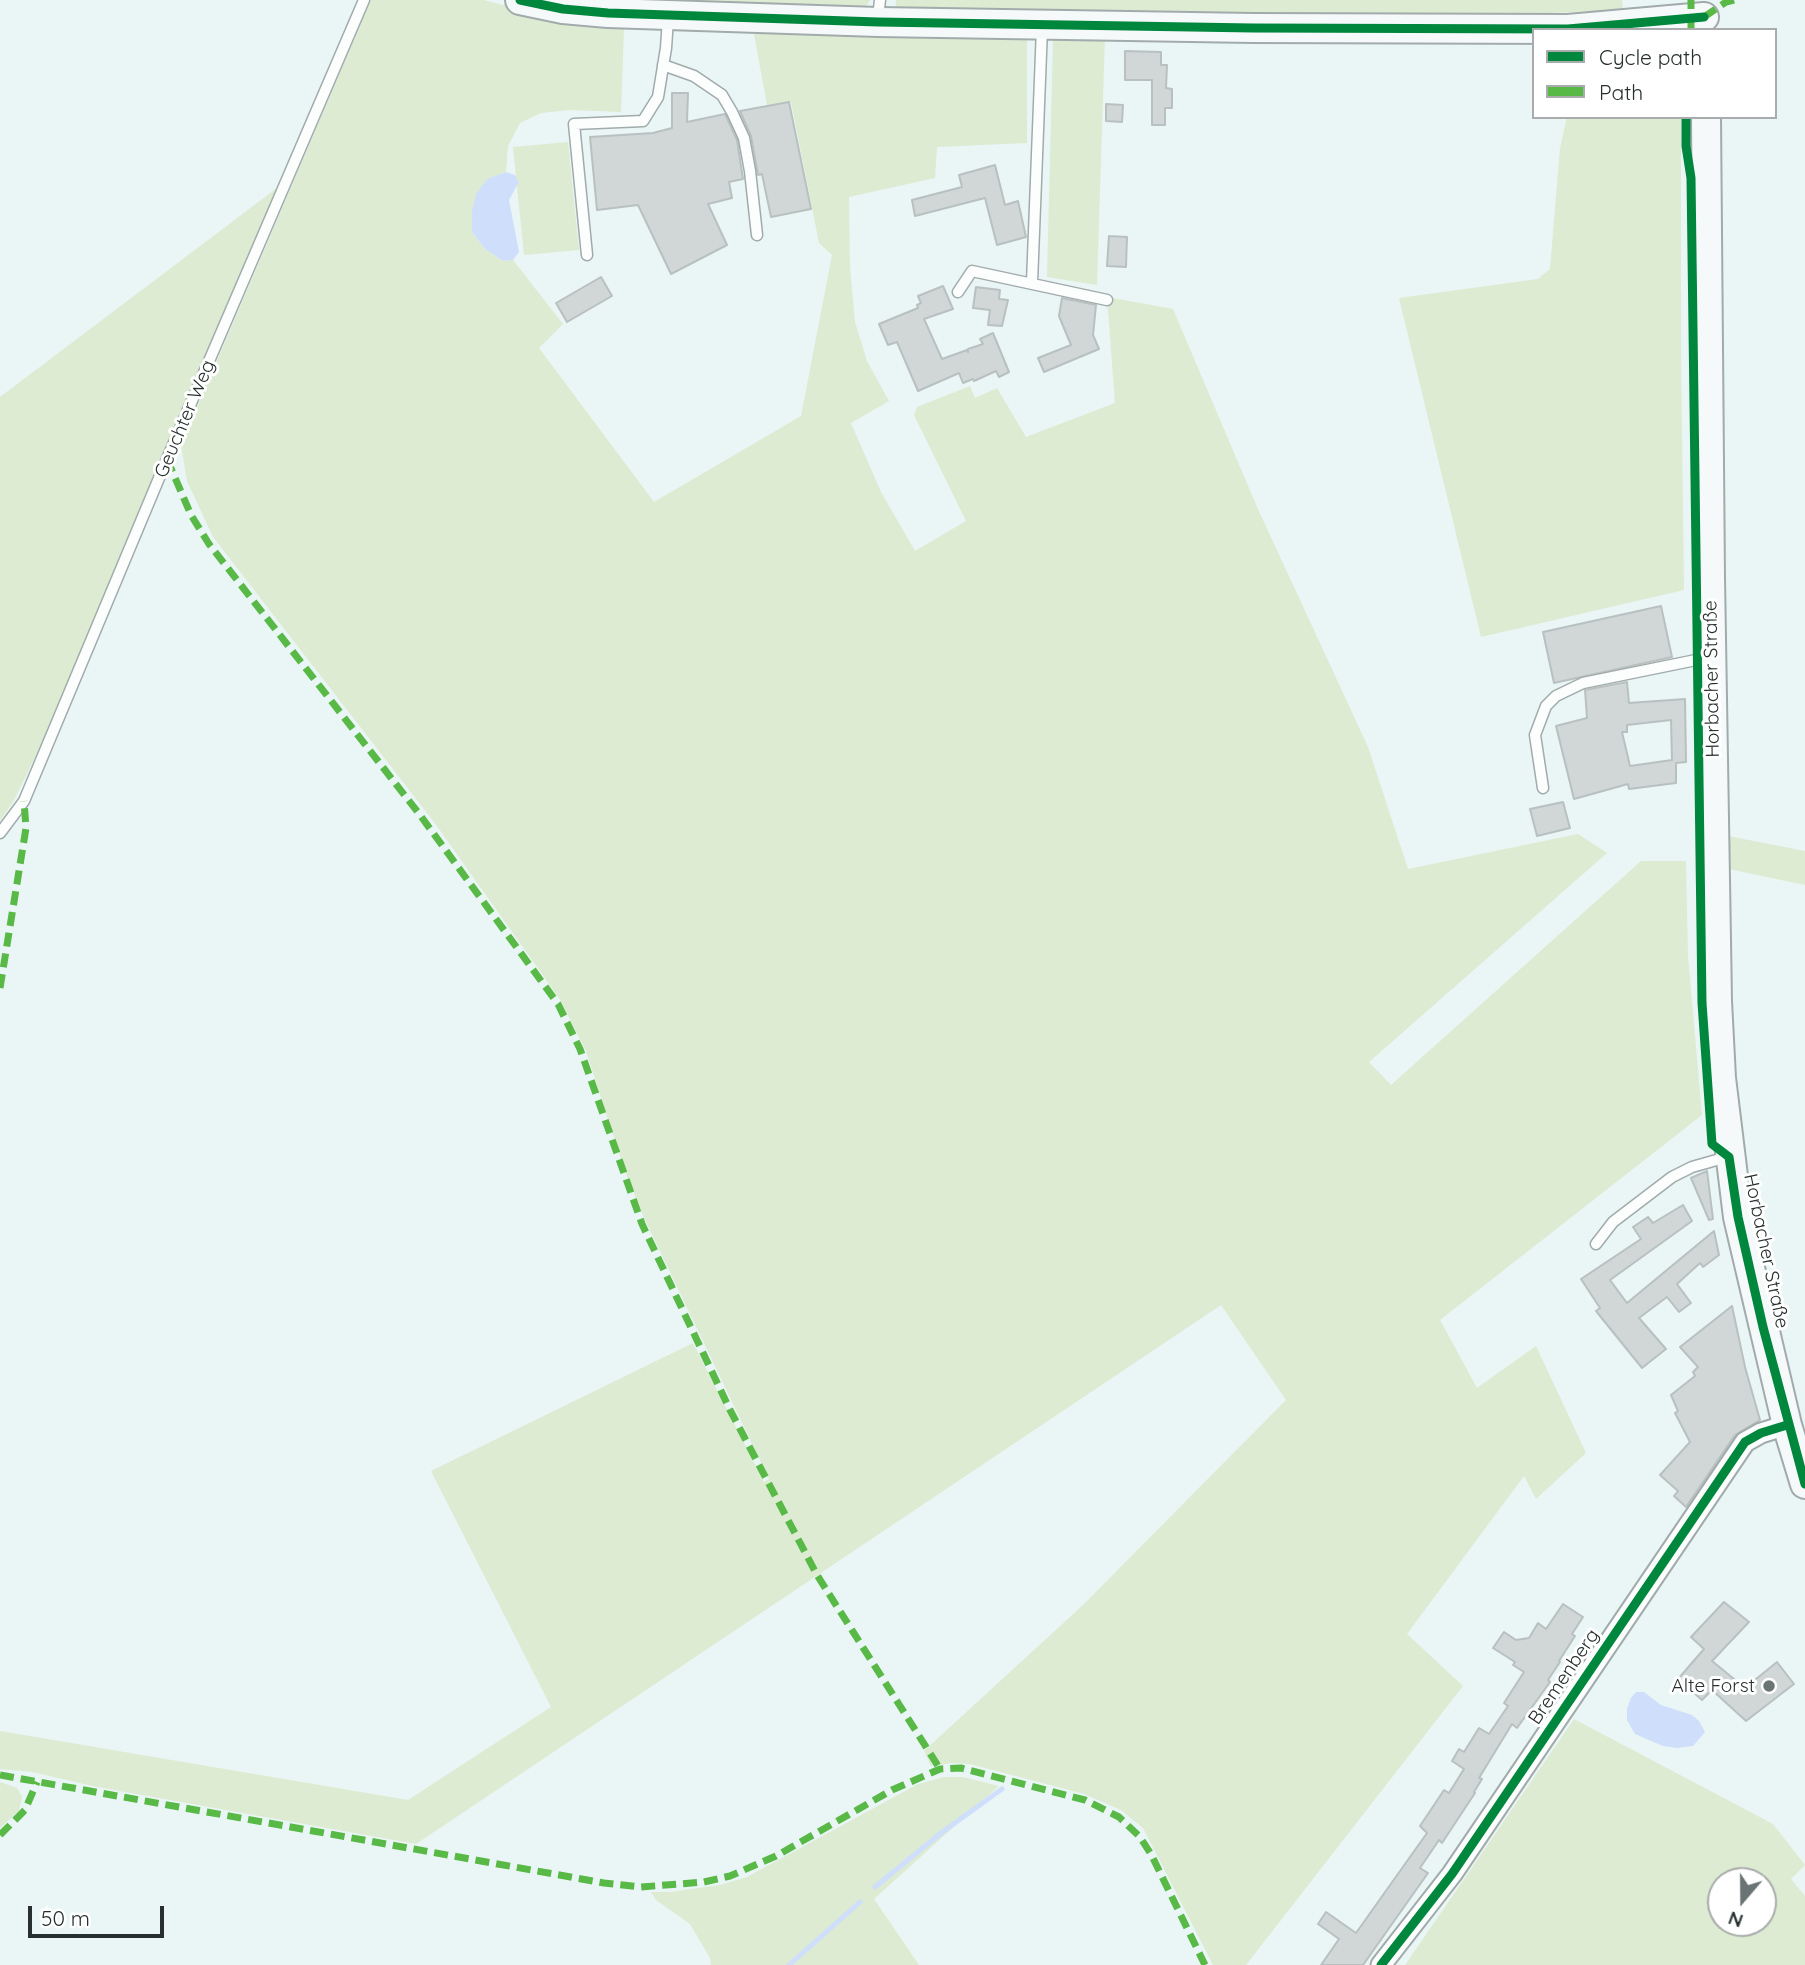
<!DOCTYPE html>
<html>
<head>
<meta charset="utf-8">
<style>
	body { margin:0 }
	#map { position:relative; width:1805px; height:1965px; overflow:hidden; background:#eaf5f5; font-family:Quicksand,sans-serif }
	canvas { display:block }
	.legend { position:absolute; left:1532px; top:28px; width:245px; height:91px; box-sizing:border-box; background:#fff; border:2px solid #a9acac; margin:0; padding:9px 12px; list-style:none; font-size:21px; color:#272f2f }
	.legend li { display:flex; align-items:center; gap:14px; height:35px }
	.legend b { width:35px; border:2px solid #a9acac }
	.north { position:absolute; left:1707px; top:1867px; width:70px; height:70px; box-sizing:border-box; background:#fff; border:2px solid #a9acac; border-radius:50%; rotate:200deg; font-size:19px; font-weight:700; line-height:28px; text-align:center; color:#272f2f }
	.north::after { content:''; display:block; margin:auto; width:24px; height:32px; background:#6b7474; clip-path:polygon(50% 0,100% 100%,50% 72%,0 100%) }
	.scale { position:absolute; left:28px; top:1906px; width:136px; height:32px; box-sizing:border-box; border:4px solid #272f2f; border-top:0; padding-left:9px; font-size:21px; line-height:24px; white-space:nowrap; color:#272f2f; -webkit-text-stroke:5px #fff; paint-order:stroke }
</style>
</head>
<body>
<div id="map">
<canvas width="1805" height="1965"></canvas>
<ul class="legend">
<li><b style="height:9px;background:#00873e"></b>Cycle path</li>
<li><b style="height:9px;background:#58b947"></b>Path</li>
</ul>
<div class="north">N</div>
<div class="scale">50 m</div>
</div>
<script>
const context = document.querySelector('canvas').getContext('2d');
context.lineJoin = 'round';
function paint(path, color) {
  context.fillStyle = color;
  context.fill(path, 'evenodd');
}
function poly(rows) {
  const path = new Path2D();
  for (const r of rows) {
    path.moveTo(r[0], r[1]);
    for (let i = 2; i < r.length; i += 2) path.lineTo(r[i], r[i + 1]);
  }
  return path;
}
function stroke(path, color, width, dash) {
  context.strokeStyle = color;
  context.lineWidth = width;
  context.lineCap = dash ? 'butt' : 'round';
  context.setLineDash(dash || []);
  context.stroke(path);
}
function label(font, color, halo, rows, align = 'center') {
  context.font = font + ' Quicksand,sans-serif';
  context.lineWidth = 6;
  context.setLineDash([]);
  context.textBaseline = 'middle';
  context.strokeStyle = halo;
  context.fillStyle = color;
  for (const [text, x, y, turn = 0] of rows) {
    context.save();
    context.translate(x, y);
    context.rotate((+turn || 0) * Math.PI / 180);
    context.textAlign = isNaN(turn) ? turn : align;
    if (halo) context.strokeText(text, 0, 0);
    context.fillText(text, 0, 0);
    context.restore();
  }
}
paint(poly([
	[371,0,483,0,564,20,602,27,624,28,621,112,570,110,541,113,520,123,508,146,506,172,487,179,472,211,472,232,485,249,503,261,513,260,563,324,539,348,654,502,801,416,832,255,819,243,791,102,767,105,754,34,1027,34,1027,143,937,147,935,178,849,197,850,267,855,322,867,361,889,401,851,423,881,492,915,551,966,521,914,415,917,407,970,386,975,398,997,388,1026,437,1115,403,1107,297,1173,309,1257,507,1368,747,1408,869,1578,834,1607,853,1369,1062,1391,1085,1641,861,1686,861,1688,956,1702,1115,1440,1320,1477,1388,1536,1346,1586,1453,1536,1499,1524,1476,1407,1634,1463,1686,1246,1965,1213,1965,1143,1828,1121,1810,1084,1794,970,1764,952,1763,931,1766,924,1751,1083,1605,1286,1400,1221,1305,416,1844,97,1787,32,1772,0,1769,0,1731,408,1800,551,1707,431,1471,693,1343,764,1482,769,1479,645,1220,624,1169,586,1051,559,998,434,822,213,537,187,481,181,445],
	[562,0,870,0,861,15],
	[896,0,1622,0,1623,10,1425,18,895,15],
	[1055,35,1105,35,1097,285,1047,277,1053,39],
	[1567,117,1681,117,1681,356,1684,590,1481,637,1399,298,1538,279,1550,269,1560,148],
	[568,142,579,250,524,255,513,147],
	[277,188,47,733,14,800,0,821,0,397],
	[1723,835,1805,851,1805,885,1724,868],
	[1574,1719,1773,1824,1805,1865,1791,1879,1805,1896,1805,1965,1405,1965],
	[1721,1881,1763,1881,1763,1923,1721,1923],
	[944,1777,963,1777,999,1786,874,1899,919,1965,711,1965,710,1958,690,1924,656,1900,651,1892,670,1892,720,1885,747,1877,918,1784],
	[0,1782,17,1788,22,1797,19,1811,0,1828]
]), '#dcebd2');
paint(poly([
	[506,172,515,175,519,182,509,200,519,252,513,260,503,261,485,249,472,232,472,211,476,194,487,179],
	[1636,1692,1644,1692,1661,1705,1692,1715,1699,1721,1705,1732,1693,1746,1677,1748,1663,1746,1635,1734,1627,1720,1627,1709,1631,1698]
]), '#cfdffb');
stroke(poly([
	[875,1887,941,1833,1002,1789],
	[789,1965,860,1902]
]), '#cfdffb', 5);
const building = poly([
	[1125,51,1161,52,1161,65,1167,65,1166,88,1172,89,1172,108,1165,108,1165,125,1152,125,1152,80,1125,80,1125,51],
	[672,93,688,93,687,122,725,114,737,140,743,179,729,182,732,198,708,204,727,245,671,274,638,205,597,210,590,137,653,133,672,128,672,93],
	[789,102,811,209,771,217,762,174,758,175,751,136,740,111,789,102],
	[1106,104,1123,105,1122,122,1106,121,1106,104],
	[995,165,1005,205,1018,201,1026,237,997,245,985,198,915,216,912,200,962,187,959,175,995,165],
	[1109,236,1127,237,1126,267,1107,266,1109,236],
	[601,277,612,296,567,322,556,303,601,277],
	[943,286,953,309,924,319,942,359,967,350,968,352,968,349,983,344,980,339,993,333,1009,372,999,377,996,371,974,381,973,379,963,383,959,373,918,391,897,342,888,345,879,324,918,308,917,305,921,303,918,296,943,286],
	[976,287,1000,290,999,299,1008,300,1002,326,988,325,990,310,973,308,976,287],
	[1062,298,1096,305,1093,335,1099,349,1044,372,1038,358,1071,345,1059,316,1062,298],
	[1661,606,1672,657,1554,683,1543,632,1661,606],
	[1627,682,1629,703,1685,699,1686,762,1676,763,1676,783,1629,789,1628,784,1574,799,1556,726,1587,718,1585,690,1627,682],
	[1671,720,1672,760,1630,766,1622,732,1627,732,1627,725,1671,720],
	[1563,802,1570,828,1537,836,1530,809,1563,802],
	[1707,1171,1713,1219,1709,1220,1691,1178,1707,1171],
	[1683,1205,1692,1221,1610,1280,1627,1303,1714,1231,1719,1255,1703,1267,1700,1263,1677,1284,1691,1303,1679,1312,1667,1297,1639,1318,1666,1349,1642,1368,1596,1311,1600,1308,1581,1279,1641,1239,1633,1227,1648,1217,1653,1223,1683,1205],
	[1732,1306,1745,1367,1760,1420,1735,1435,1686,1507,1674,1496,1678,1491,1660,1475,1690,1442,1675,1413,1678,1411,1671,1395,1695,1376,1693,1372,1698,1367,1680,1347,1732,1306],
	[1724,1602,1749,1622,1712,1661,1745,1688,1777,1662,1794,1684,1746,1721,1712,1690,1702,1700,1678,1679,1704,1649,1691,1637,1724,1602],
	[1563,1604,1583,1617,1572,1634,1575,1636,1559,1661,1560,1662,1548,1680,1550,1682,1517,1728,1512,1724,1479,1778,1482,1779,1474,1792,1475,1793,1442,1843,1439,1840,1420,1868,1428,1873,1363,1965,1321,1965,1339,1939,1318,1924,1326,1912,1356,1933,1427,1833,1420,1826,1444,1790,1449,1793,1464,1769,1452,1761,1459,1749,1464,1752,1479,1728,1489,1734,1508,1706,1504,1703,1524,1672,1513,1665,1515,1662,1493,1648,1504,1632,1516,1640,1529,1638,1538,1623,1546,1629,1563,1604]
]);
paint(building, '#d0d7d6');
stroke(building, '#b9c1c0', 2);
const lane = poly([
	[878,18,880,0],
	[663,65,694,76,722,95,732,112,744,138,750,171,757,235],
	[587,255,574,124,643,121,658,97,666,48,668,19],
	[1032,282,1042,28],
	[958,292,972,271,1107,300],
	[1543,788,1535,735,1546,706,1556,696,1583,683,1696,660,1708,660],
	[0,833,24,801,167,459,364,0],
	[1596,1244,1613,1222,1672,1177,1692,1167,1727,1157]
]);
const street = poly([
	[1381,1965,1452,1874,1745,1442,1761,1433,1787,1425]
]);
const secondary = poly([
	[520,0,563,9,608,13,878,22,1253,28,1568,29,1704,17],
	[1706,117,1710,578,1717,1001,1721,1078,1738,1217,1787,1425,1805,1484]
]);
stroke(lane, '#a2abab', 13);
stroke(street, '#a2abab', 23);
stroke(secondary, '#a2abab', 32);
stroke(lane, '#fcfefe', 10);
stroke(street, '#fcfefe', 19);
stroke(secondary, '#f6f9fa', 28);
stroke(poly([
	[1704,17,1726,2,1734,0],
	[1691,30,1691,0],
	[167,459,191,515,209,544,420,815,558,1004,580,1049,642,1224,730,1410,817,1575,940,1769],
	[0,988,26,828,24,801],
	[0,1775,604,1883,641,1887,704,1882,730,1876,776,1856,892,1790,940,1769,961,1768,1085,1800,1119,1817,1140,1837,1151,1854,1205,1965],
	[0,1835,25,1810,37,1782]
]), '#58b947', 7, [14, 7]);
stroke(poly([
	[520,0,563,9,608,13,878,22,1253,28,1568,29,1704,17],
	[1686,117,1686,146,1691,178,1702,1003,1712,1144,1729,1157,1738,1217,1763,1327,1805,1484],
	[1381,1965,1452,1874,1745,1442,1761,1433,1787,1425]
]), '#00873e', 9);
for (const [x, y, r, color] of [
	[1769,1686,7,"#6b7474"]
]) {
  const dot = new Path2D();
  dot.arc(x, y, r, 0, 2 * Math.PI);
  context.fillStyle = color;
  context.fill(dot);
  stroke(dot, '#fff', 2.5);
}
label('19px', '#272f2f', '#fff', [
	["Geuchter Weg",185,419,-67],
	["Horbacher Straße",1712,679,-91],
	["Horbacher Straße",1766,1251,78],
	["Bremenberg",1564,1677,-56]
]);
label('19px', '#272f2f', '#fff', [
	["Alte Forst",1755,1686]
], 'right');
</script>
</body>
</html>
